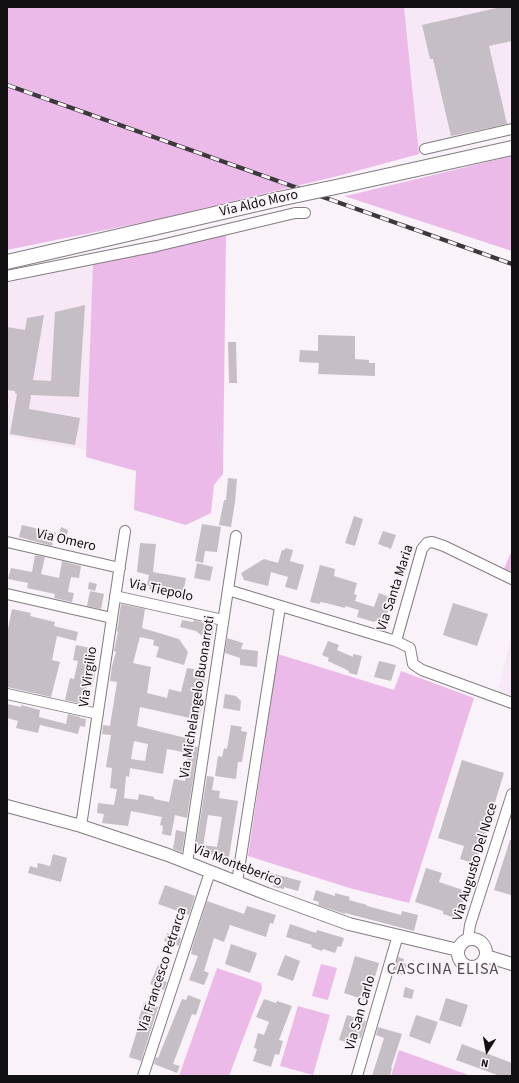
<!DOCTYPE html>
<html>
<head>
<meta charset="utf-8">
<style>
	body { margin:0 }
	#map { position:relative; width:519px; height:1083px; overflow:hidden; background:#f9f2f8; font-family:"Source Sans 3",sans-serif }
	canvas { display:block }
	.frame { position:absolute; inset:0; border:8px solid #121012; pointer-events:none }
	.north { position:absolute; left:467px; top:1031px; width:40px; height:40px; -webkit-text-stroke:3px #f9f2f8; paint-order:stroke; rotate:191deg; font-size:11px; font-weight:700; line-height:16px; text-align:center; color:#121012 }
	.north::after { content:''; display:block; margin:auto; width:14px; height:18px; background:#121012; clip-path:polygon(50% 0,100% 100%,50% 72%,0 100%) }
</style>
</head>
<body>
<div id="map">
<canvas width="519" height="1083"></canvas>
<div class="frame"></div>
<div class="north">N</div>
</div>
<script>
const context = document.querySelector('canvas').getContext('2d');
context.lineJoin = 'round';
function paint(path, color) {
  context.fillStyle = color;
  context.fill(path, 'evenodd');
}
function poly(rows) {
  const path = new Path2D();
  for (const r of rows) {
    if (r.length === 3) {
      path.moveTo(r[0] + r[2], r[1]);
      path.arc(r[0], r[1], r[2], 0, 2 * Math.PI);
      continue;
    }
    path.moveTo(r[0], r[1]);
    for (let i = 2; i < r.length; i += 2) path.lineTo(r[i], r[i + 1]);
  }
  return path;
}
function stroke(path, color, width, dash) {
  context.strokeStyle = color;
  context.lineWidth = width;
  context.lineCap = dash ? 'butt' : 'round';
  context.setLineDash(dash || []);
  context.stroke(path);
}
function label(font, color, halo, rows, align = 'center') {
  context.font = font + ' "Source Sans 3",sans-serif';
  context.lineWidth = 3.5;
  context.setLineDash([]);
  context.textBaseline = 'middle';
  context.strokeStyle = halo;
  context.fillStyle = color;
  for (const [text, x, y, turn = 0] of rows) {
    context.save();
    context.translate(x, y);
    context.rotate((+turn || 0) * Math.PI / 180);
    context.textAlign = isNaN(turn) ? turn : align;
    if (halo) context.strokeText(text, 0, 0);
    context.fillText(text, 0, 0);
    context.restore();
  }
}
paint(poly([
	[404,7,512,7,512,126,419,148],
	[93,264,87,450,7,436,7,283],
	[512,634,512,696,498,691]
]), '#f6e8f5');
paint(poly([
	[7,7,404,7,419,154,342,175,159,219,7,250],
	[512,156,512,251,344,196,350,195],
	[226,235,223,474,214,485,211,513,186,525,134,510,136,471,86,457,93,264],
	[512,550,512,572,504,569],
	[278,654,394,690,401,671,474,698,409,903,353,889,248,856],
	[321,964,337,968,328,1000,312,996],
	[217,968,261,983,262,989,229,1076,179,1076],
	[298,1006,330,1015,313,1075,280,1066],
	[399,1050,471,1076,391,1076]
]), '#ecbae8');
paint(poly([
	[501,7,512,7,512,41,489,46,507,124,451,136,433,59,430,59,422,25],
	[85,305,79,397,31,395,29,409,80,418,75,445,10,434,17,394,15,393,15,391,7,390,7,327,25,330,27,318,44,315,33,380,51,381,55,312],
	[318,335,355,336,355,359,369,360,369,363,375,363,375,376,318,374,319,363,299,362,300,350,318,351],
	[228,342,236,342,237,383,229,383],
	[228,478,237,479,235,502,231,527,219,525,224,500,226,500],
	[354,516,363,519,355,546,345,543],
	[202,524,221,527,217,552,205,551,203,563,195,561],
	[22,525,56,533,52,546,19,537],
	[61,527,68,530,66,539,58,537],
	[383,531,396,535,391,549,378,544],
	[140,543,156,544,153,572,186,578,182,599,164,595,165,593,149,589,150,586,147,585,149,575,137,572],
	[285,548,293,550,290,561,304,565,297,590,285,587,288,577,271,572,268,586,244,580,241,573,264,559,278,563,282,550,285,550],
	[35,555,45,557,41,574,59,578,62,561,81,566,79,578,71,577,68,592,74,593,72,602,54,598,55,594,27,588,28,583,8,579,11,568,32,572],
	[197,563,213,567,210,581,194,578],
	[320,565,335,569,334,576,357,583,354,594,357,595,355,601,374,607,379,593,392,598,387,615,374,622,357,617,359,610,345,606,345,608,326,603,320,602,320,604,310,602],
	[89,582,97,584,95,591,88,589],
	[90,591,104,594,101,609,87,606],
	[453,603,488,614,477,646,443,635],
	[121,604,145,609,142,628,179,639,188,652,184,665,156,657,159,647,153,645,154,640,140,637,133,663,151,667,147,693,167,698,169,689,181,692,187,668,194,669,193,676,205,679,199,705,202,706,199,720,140,707,137,726,194,740,193,746,198,747,187,818,175,815,171,836,162,834,163,826,160,825,162,817,131,811,128,826,102,823,104,814,97,813,98,803,114,805,117,789,110,788,112,768,106,767,111,735,102,734,103,725,110,726,117,682,110,681,112,666,116,652,114,651,118,632,117,631],
	[134,741,148,744,145,761,131,759],
	[167,749,188,753,185,781,174,779,169,802,154,799,154,797,139,794,138,800,124,798,126,776,129,777,130,768,163,774],
	[12,609,31,613,30,616,55,622,54,626,78,632,76,641,57,636,52,660,60,662,51,697,7,687,7,634],
	[182,620,193,622,194,620,214,625,212,638,201,635,196,631,180,627],
	[227,638,243,643,241,649,258,651,257,667,240,665,240,658,225,653],
	[328,641,339,645,337,650,353,657,353,654,362,656,357,675,349,673,349,671,328,661,329,658,322,655],
	[76,645,95,649,91,668,96,670,92,687,87,686,83,704,65,700,70,678,74,679,78,661,73,660],
	[379,661,396,665,391,681,374,677],
	[225,694,236,696,241,701,240,711,223,708],
	[7,704,21,707,21,705,40,710,39,717,66,724,68,714,80,717,80,718,86,719,85,727,80,726,78,734,40,725,38,733,16,728,18,721,7,718],
	[231,725,242,727,241,731,247,732,242,762,238,762,236,779,215,776,218,756,222,757,224,748,227,749],
	[462,760,504,773,476,864,460,859,464,846,438,838],
	[207,776,214,777,212,790,220,791,219,798,238,801,229,857,202,853,203,847,196,846],
	[208,815,222,817,217,847,204,845,203,847],
	[176,830,185,832,182,852,173,849],
	[510,840,512,840,512,891,511,895,494,890],
	[53,854,67,858,61,882,28,873,30,866,37,868,38,863,50,866],
	[251,868,301,881,298,891,284,887,284,889,273,887,274,882,249,875],
	[426,868,442,873,439,882,466,891,458,919,443,914,443,911,415,902],
	[165,885,195,896,189,915,158,904],
	[316,890,335,896,335,893,350,897,349,900,367,905,367,906,401,915,402,911,418,915,414,931,345,913,345,914,318,905,319,902,313,900],
	[207,901,244,914,247,906,276,915,273,924,270,923,266,937,230,925,224,942,214,938,204,971,209,973,204,985,189,980,198,956,191,954,192,951,191,951],
	[290,924,316,933,317,930,344,938,341,947,338,946,335,953,323,949,322,951,311,947,312,945,286,937],
	[167,933,181,938,179,946,164,941],
	[231,944,257,953,250,973,225,964],
	[285,955,300,961,293,981,277,975],
	[355,956,379,963,368,1001,344,993],
	[398,957,404,959,403,963,407,964,404,975,394,972],
	[158,965,165,968,163,974,166,975,164,981,167,982,164,990,150,984],
	[405,987,414,990,412,999,403,997],
	[188,995,201,1000,196,1015,192,1014,173,1064,180,1066,177,1073,154,1064,156,1057,158,1058,182,999,186,1000],
	[446,998,468,1005,461,1027,439,1020],
	[264,999,276,1003,277,1001,292,1006,279,1040,283,1041,279,1055,275,1054,271,1067,253,1061,257,1049,254,1048,258,1033,264,1035,269,1022,256,1017],
	[144,1002,158,1007,141,1061,129,1057,140,1021,138,1021],
	[347,1015,366,1021,361,1038,353,1035,350,1043,339,1040],
	[416,1015,438,1022,430,1044,409,1036],
	[378,1027,402,1034,391,1068,392,1068,390,1076,372,1076,384,1038,376,1035],
	[462,1044,512,1063,512,1076,500,1076,456,1060]
]), '#c5bec4');
const minor = poly([
	[425,149,512,129],
	[7,276,157,246,295,213,305,213],
	[7,542,120,568],
	[228,590,396,641,422,549,427,543,432,542,444,546,512,579],
	[7,594,112,618],
	[115,596,223,620],
	[396,641,410,648,413,664,422,670,512,703],
	[7,694,98,714],
	[81,826,125,531],
	[187,863,236,536],
	[237,882,280,607],
	[468,940,470,925,512,794],
	[143,1076,210,872],
	[357,1076,398,935]
]);
const tertiary = poly([
	[7,806,81,826,168,855,267,894,349,924,458,950],
	[472,953,14],
	[486,956,512,964]
]);
const secondary = poly([
	[345,185,512,148],
	[7,262,279,199]
]);
stroke(minor, '#837c82', 12);
stroke(tertiary, '#837c82', 14);
stroke(secondary, '#837c82', 16);
stroke(minor, '#fff', 10);
stroke(tertiary, '#fff', 12);
stroke(secondary, '#fff', 14);
const rail = poly([
	[7,85,512,264]
]);
stroke(rail, '#3c393c', 4.5);
stroke(rail, '#f9f2f8', 3, [9]);
const secondaryBridge = poly([
	[279,199,345,185]
]);
stroke(secondaryBridge, '#837c82', 16, []);
stroke(secondaryBridge, '#fff', 14);
label('14px', '#121012', '#f9f2f8', [
	["Via Aldo Moro",259,204,-13],
	["Via Omero",66,541,13],
	["Via Santa Maria",396,588,-72],
	["Via Tiepolo",161,591,12],
	["Via Virgilio",89,677,-82],
	["Via Michelangelo Buonarroti",198,697,-81],
	["Via Augusto Del Noce",476,862,-73],
	["Via Monteberico",237,866,21],
	["Via Francesco Petrarca",163,970,-72],
	["Via San Carlo",361,1013,-74]
]);
context.letterSpacing = '1px';
label('16px', '#4f494f', '#f9f2f8', [
	["CASCINA ELISA",443,970]
]);
context.letterSpacing = '0px';
</script>
</body>
</html>
